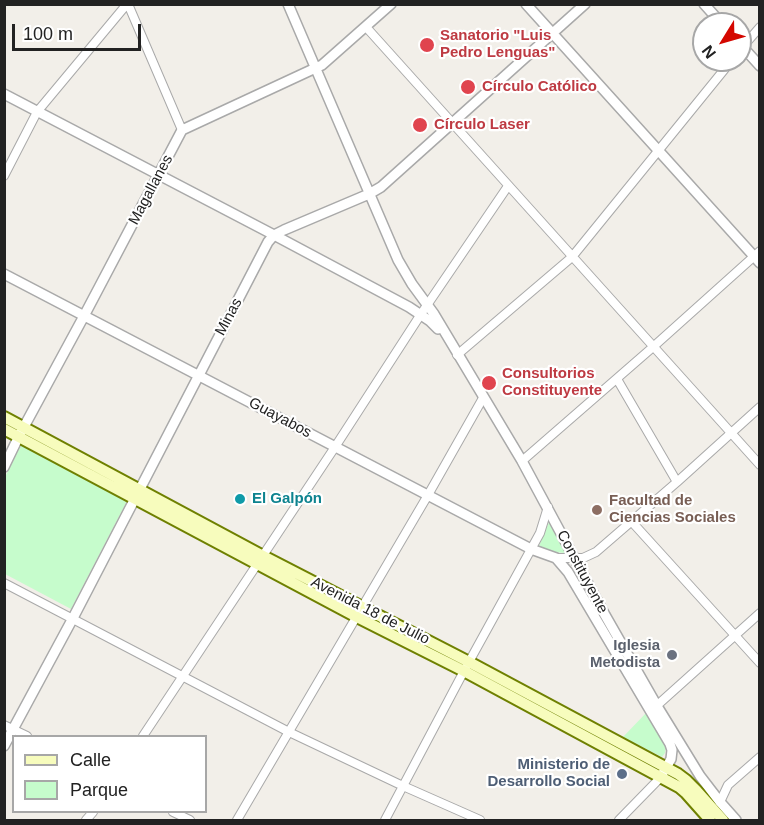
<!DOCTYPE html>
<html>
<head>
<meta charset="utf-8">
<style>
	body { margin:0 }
	#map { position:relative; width:764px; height:825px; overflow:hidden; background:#f2efe9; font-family:Helvetica,sans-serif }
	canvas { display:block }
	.frame { position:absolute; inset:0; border:6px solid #222; pointer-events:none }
	.legend { position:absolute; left:12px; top:735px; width:195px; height:78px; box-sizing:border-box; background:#fff; border:2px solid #a7a7a7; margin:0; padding:8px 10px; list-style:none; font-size:18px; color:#222 }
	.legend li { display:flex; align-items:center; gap:12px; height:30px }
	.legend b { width:30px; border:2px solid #a7a7a7 }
	.north { position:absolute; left:692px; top:12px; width:60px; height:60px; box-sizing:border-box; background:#fff; border:2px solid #a7a7a7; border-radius:50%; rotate:233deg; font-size:16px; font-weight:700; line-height:24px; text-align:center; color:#222 }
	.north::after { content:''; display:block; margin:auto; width:21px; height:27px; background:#d40700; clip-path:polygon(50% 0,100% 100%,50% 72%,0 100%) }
	.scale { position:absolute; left:12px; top:24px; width:129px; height:27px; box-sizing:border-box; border:3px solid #222; border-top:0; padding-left:8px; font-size:18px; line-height:21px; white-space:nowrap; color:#222; -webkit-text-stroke:4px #fff; paint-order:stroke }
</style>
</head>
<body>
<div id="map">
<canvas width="764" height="825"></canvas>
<div class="frame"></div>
<ul class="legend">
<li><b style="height:8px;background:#f7fcbd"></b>Calle</li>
<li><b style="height:16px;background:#c6fccc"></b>Parque</li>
</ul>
<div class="north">N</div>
<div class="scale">100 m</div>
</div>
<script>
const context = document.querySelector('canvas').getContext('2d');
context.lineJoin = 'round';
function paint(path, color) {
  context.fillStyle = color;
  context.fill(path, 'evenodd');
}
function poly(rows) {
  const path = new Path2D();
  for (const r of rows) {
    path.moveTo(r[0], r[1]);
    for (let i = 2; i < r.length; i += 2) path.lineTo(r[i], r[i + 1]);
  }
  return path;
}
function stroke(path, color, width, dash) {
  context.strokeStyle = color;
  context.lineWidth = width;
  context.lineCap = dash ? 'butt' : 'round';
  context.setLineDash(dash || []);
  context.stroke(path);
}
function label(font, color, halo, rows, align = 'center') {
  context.font = font + ' Helvetica,sans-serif';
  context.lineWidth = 4.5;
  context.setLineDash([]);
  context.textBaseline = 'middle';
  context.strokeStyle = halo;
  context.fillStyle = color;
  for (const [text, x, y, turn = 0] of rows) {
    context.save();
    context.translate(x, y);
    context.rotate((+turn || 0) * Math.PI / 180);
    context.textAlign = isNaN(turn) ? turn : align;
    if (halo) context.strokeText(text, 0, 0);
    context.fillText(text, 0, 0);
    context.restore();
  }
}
paint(poly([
	[21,445,127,501,71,609,5,574,5,477],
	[549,522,567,553,566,553,552,552,540,548,539,546],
	[646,713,666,747,665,753,662,757,623,737]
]), '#c6fccc');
const minor = poly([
	[128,4,182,130],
	[366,27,760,465],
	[740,50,760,27],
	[4,176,37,112,127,4],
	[457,355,572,257,732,60],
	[617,379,677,482],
	[522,461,653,347,760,251],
	[632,522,760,663],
	[556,558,583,558,596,552,677,482,760,407],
	[4,583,289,732,403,786,480,820],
	[653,709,760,613],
	[4,725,27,736],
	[143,736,335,447,421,314,508,186],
	[720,802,728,785,760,757],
	[173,812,190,820],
	[86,820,93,812],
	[237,820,428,495,483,398],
	[385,820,464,671,540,533,548,507],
	[619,820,661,777]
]);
const tertiary = poly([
	[288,4,398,260,412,284,434,314,522,461,605,615,657,706,700,776,720,802,736,820],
	[526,4,760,263],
	[704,4,722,24],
	[740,44,760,66],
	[4,94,274,235,409,307,430,321,438,329],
	[4,274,531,549,556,558,568,572,670,744,672,750,671,759,663,773],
	[4,467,19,436,84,316,182,130,322,65,391,4],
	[4,746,73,618,268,242,274,235,284,230,369,194,381,187,585,4]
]);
const secondary = poly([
	[4,417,263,556,469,662,678,774,686,780,697,791,723,820],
	[4,429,357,617,464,671,679,787,686,793,710,820]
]);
stroke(minor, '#a9a9a9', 10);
stroke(tertiary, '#a9a9a9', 12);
stroke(secondary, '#6f8001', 14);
stroke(minor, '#fff', 8);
stroke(tertiary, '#fff', 9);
stroke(secondary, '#f7fcbd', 10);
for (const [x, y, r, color] of [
	[427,45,8,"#e0444e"],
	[468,87,8,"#e0444e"],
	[420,125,8,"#e0444e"],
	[489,383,8,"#e0444e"],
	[240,499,6,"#0f9aa8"],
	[597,510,6,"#8d6e63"],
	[672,655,6,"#6b7280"],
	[622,774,6,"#5c6f8a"]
]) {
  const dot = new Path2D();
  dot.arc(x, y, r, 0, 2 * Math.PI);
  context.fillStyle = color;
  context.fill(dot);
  stroke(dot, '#fff', 2);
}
label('bold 15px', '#be3a42', '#fff', [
	["Sanatorio \"Luis",440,36],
	["Pedro Lenguas\"",440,53],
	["Círculo Católico",482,87],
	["Círculo Laser",434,125],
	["Consultorios",502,374],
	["Constituyente",502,391]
], 'left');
label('15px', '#222', '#fff', [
	["Magallanes",151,190,-62],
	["Minas",229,317,-62],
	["Guayabos",280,418,28],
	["Constituyente",582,572,62],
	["Avenida 18 de Julio",370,611,27]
]);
label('bold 15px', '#0d838f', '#fff', [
	["El Galpón",252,499]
], 'left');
label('bold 15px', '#785e54', '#fff', [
	["Facultad de",609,501],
	["Ciencias Sociales",609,518]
], 'left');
label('bold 15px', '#5b616d', '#fff', [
	["Iglesia",660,646],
	["Metodista",660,663]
], 'right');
label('bold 15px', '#4e5e75', '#fff', [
	["Ministerio de",610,765],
	["Desarrollo Social",610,782]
], 'right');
</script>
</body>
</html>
